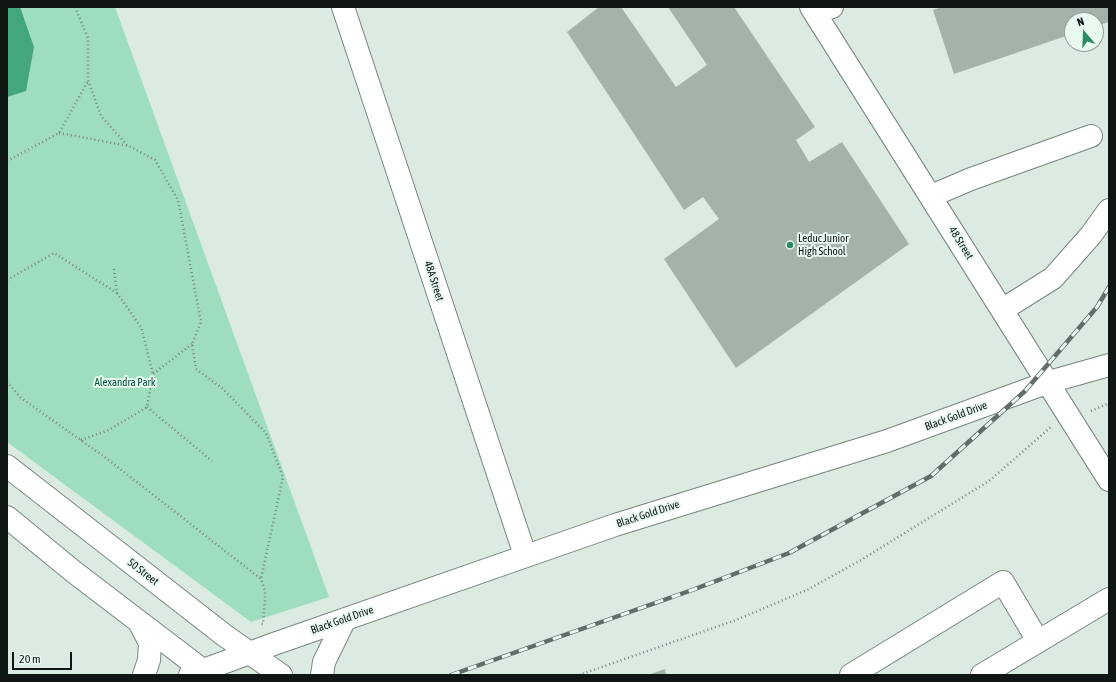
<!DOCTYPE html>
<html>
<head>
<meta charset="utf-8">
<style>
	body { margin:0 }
	#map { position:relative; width:1116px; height:682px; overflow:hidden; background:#dbebe2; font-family:"Asap Condensed",sans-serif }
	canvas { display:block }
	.frame { position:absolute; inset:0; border:8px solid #101613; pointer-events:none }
	.north { position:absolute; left:1064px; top:12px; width:40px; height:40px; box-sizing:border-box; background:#e8f9f0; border:1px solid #929e98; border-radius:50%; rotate:341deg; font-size:11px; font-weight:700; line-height:16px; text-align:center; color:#101613 }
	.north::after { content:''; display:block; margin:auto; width:14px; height:18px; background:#2a8c65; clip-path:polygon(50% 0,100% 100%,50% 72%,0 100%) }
	.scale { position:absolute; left:12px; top:652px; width:60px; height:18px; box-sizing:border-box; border:2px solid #101613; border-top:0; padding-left:5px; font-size:12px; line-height:14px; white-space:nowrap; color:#101613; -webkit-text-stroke:3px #e8f9f0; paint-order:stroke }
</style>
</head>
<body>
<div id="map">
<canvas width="1116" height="682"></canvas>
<div class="frame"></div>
<div class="north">N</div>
<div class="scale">20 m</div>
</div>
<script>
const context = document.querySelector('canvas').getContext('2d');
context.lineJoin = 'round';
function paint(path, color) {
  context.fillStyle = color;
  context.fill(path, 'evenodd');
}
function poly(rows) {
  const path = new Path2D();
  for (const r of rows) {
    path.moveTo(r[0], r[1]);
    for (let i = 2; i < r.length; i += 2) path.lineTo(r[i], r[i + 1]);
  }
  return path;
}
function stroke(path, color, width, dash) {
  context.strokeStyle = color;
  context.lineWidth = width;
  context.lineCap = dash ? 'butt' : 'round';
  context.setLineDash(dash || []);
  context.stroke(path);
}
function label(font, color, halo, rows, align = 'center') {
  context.font = font + ' "Asap Condensed",sans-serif';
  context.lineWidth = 4;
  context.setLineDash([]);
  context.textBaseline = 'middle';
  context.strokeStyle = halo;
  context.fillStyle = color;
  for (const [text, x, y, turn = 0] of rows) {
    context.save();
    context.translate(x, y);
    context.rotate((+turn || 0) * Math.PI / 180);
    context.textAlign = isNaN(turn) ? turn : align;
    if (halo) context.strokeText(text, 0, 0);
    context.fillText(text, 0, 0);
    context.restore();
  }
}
paint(poly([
	[7,7,115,7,329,597,251,622,7,442]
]), '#9edebe');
paint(poly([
	[7,7,20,7,34,47,26,91,7,97]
]), '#43a67d');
paint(poly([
	[599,7,621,7,676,87,707,65,668,7,734,7,815,127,796,140,809,162,842,142,909,244,736,368,664,259,719,219,703,197,684,210,567,32],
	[942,7,1109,7,1109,22,1096,26,1096,20,1072,20,1072,34,954,74,933,10],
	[665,669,666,675,648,675]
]), '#a3b3aa');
const minor = poly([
	[343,7,525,555],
	[811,7,1109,480],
	[815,13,832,7],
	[931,196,971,179,1091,136],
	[1002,310,1053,278,1091,235,1109,210],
	[851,675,1003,582,1038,641],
	[982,675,1109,599]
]);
const major = poly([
	[7,466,224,635,281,675],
	[7,517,74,572,209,675],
	[139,622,150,643,149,660,144,675],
	[190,675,271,645,615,525,887,441,1049,382,1109,365],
	[322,675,324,662,345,619]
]);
stroke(minor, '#77867e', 24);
stroke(major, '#77867e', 24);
stroke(poly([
	[75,7,88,38,88,80,101,116,127,145,155,160,178,200,201,322,192,344,196,369,222,388,266,433,283,477,261,579],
	[59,133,129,146],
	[7,161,59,133,88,81],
	[7,280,54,253,117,293,114,269],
	[117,293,141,327,153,374],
	[7,382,21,398,106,458,261,579,265,591,265,600,263,624,261,624],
	[147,407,212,461],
	[1091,411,1109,403],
	[81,440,109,430,147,407,153,374,192,344],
	[579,675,736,620,807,590,861,560,989,481,1051,427]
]), '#78837d', 2.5, [1, 3]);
stroke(minor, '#fff', 22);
stroke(major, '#fff', 22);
const rail = poly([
	[451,675,695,589,789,553,931,476,1025,391,1097,307,1109,287]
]);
stroke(rail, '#636d68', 4.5);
stroke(rail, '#e8f9f0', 3, [9]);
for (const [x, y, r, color] of [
	[790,245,4,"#2a8c65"]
]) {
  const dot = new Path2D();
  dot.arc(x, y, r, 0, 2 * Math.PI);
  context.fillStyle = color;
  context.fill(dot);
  stroke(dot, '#e8f9f0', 1.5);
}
label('11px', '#101613', '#e8f9f0', [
	["Leduc Junior",798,239],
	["High School",798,252]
], 'left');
label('11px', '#101613', '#e8f9f0', [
	["48 Street",961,243,58],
	["48A Street",434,281,72],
	["Black Gold Drive",956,416,-20],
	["Black Gold Drive",648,514,-18],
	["50 Street",143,572,38],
	["Black Gold Drive",342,620,-19]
]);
label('11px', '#03563a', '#e8f9f0', [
	["Alexandra Park",125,383]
]);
</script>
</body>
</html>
